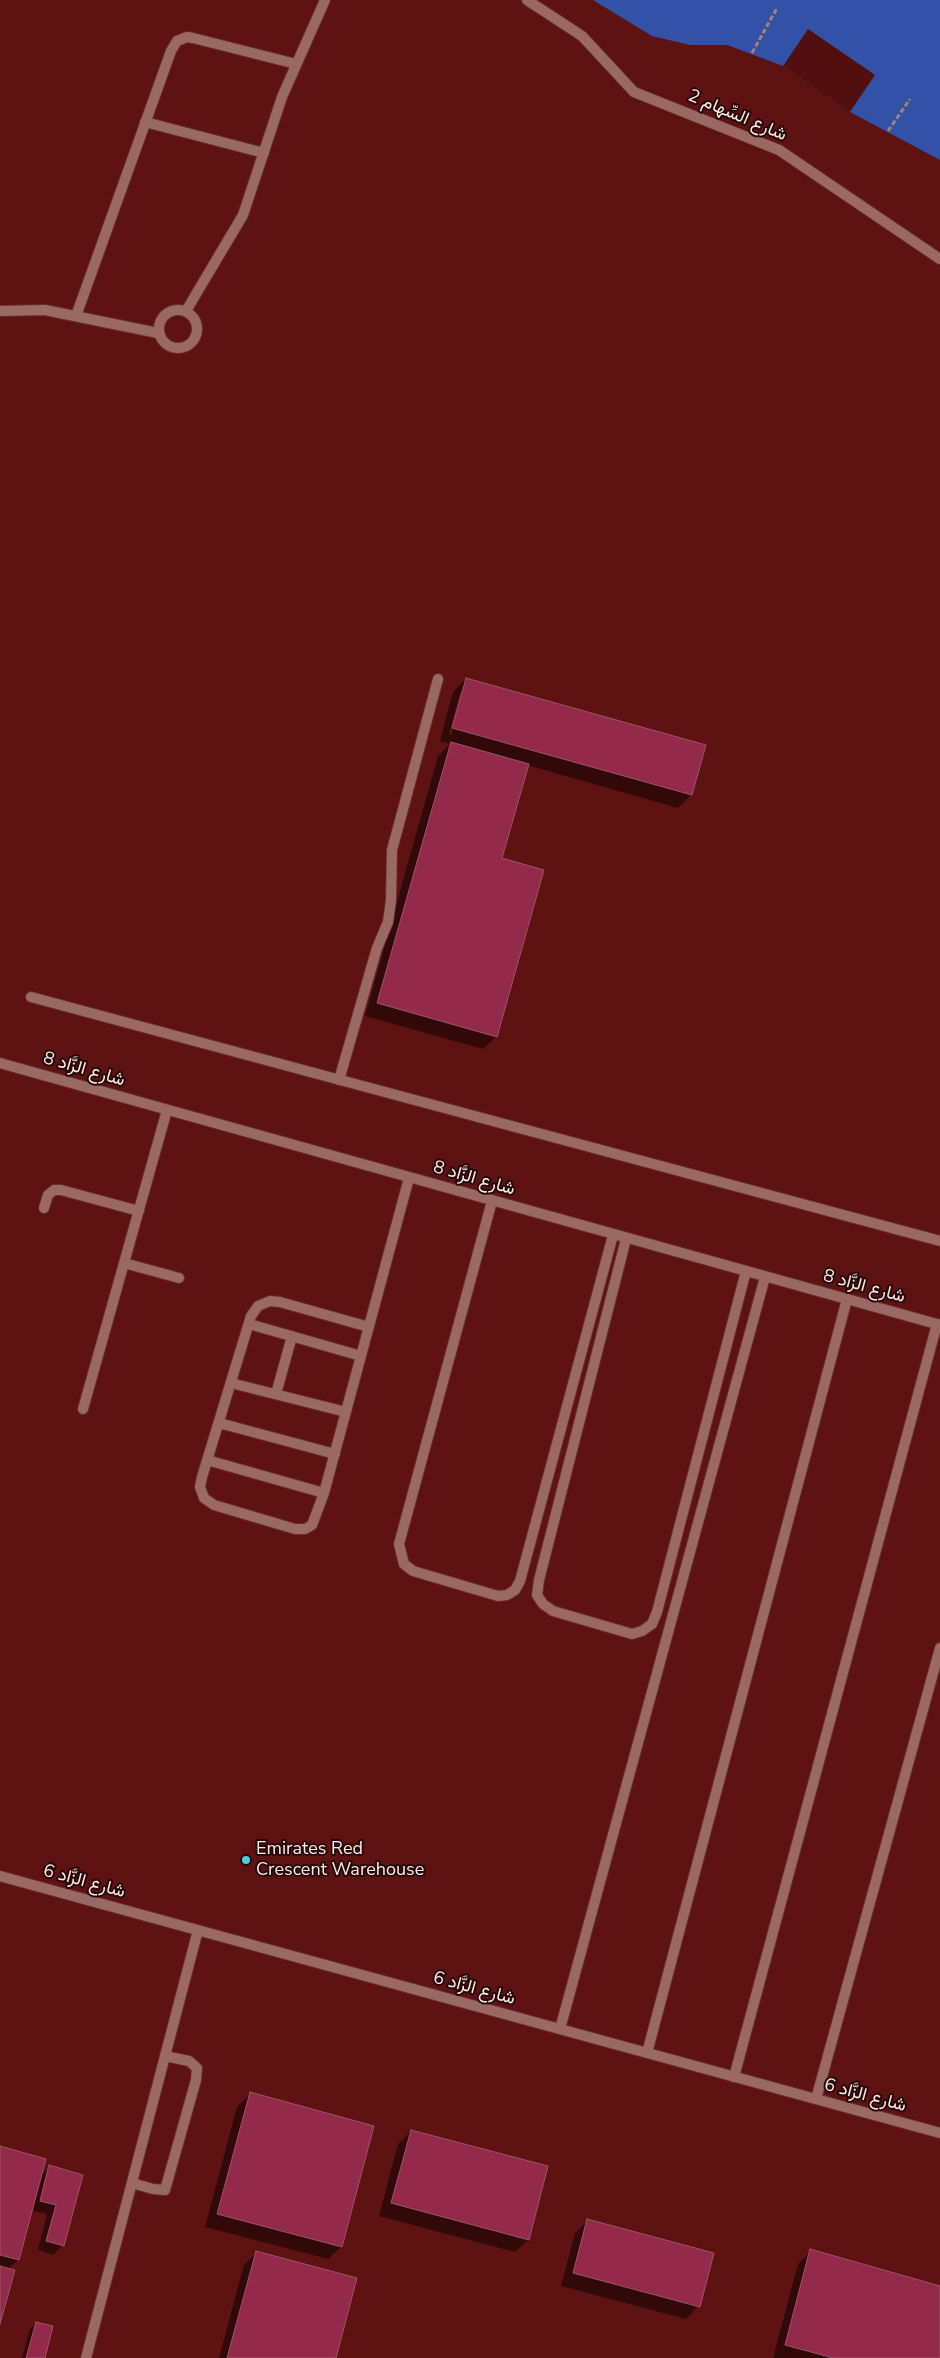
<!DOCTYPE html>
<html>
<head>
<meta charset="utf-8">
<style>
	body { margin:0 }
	canvas { display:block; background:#520f0f }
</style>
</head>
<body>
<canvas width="940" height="2358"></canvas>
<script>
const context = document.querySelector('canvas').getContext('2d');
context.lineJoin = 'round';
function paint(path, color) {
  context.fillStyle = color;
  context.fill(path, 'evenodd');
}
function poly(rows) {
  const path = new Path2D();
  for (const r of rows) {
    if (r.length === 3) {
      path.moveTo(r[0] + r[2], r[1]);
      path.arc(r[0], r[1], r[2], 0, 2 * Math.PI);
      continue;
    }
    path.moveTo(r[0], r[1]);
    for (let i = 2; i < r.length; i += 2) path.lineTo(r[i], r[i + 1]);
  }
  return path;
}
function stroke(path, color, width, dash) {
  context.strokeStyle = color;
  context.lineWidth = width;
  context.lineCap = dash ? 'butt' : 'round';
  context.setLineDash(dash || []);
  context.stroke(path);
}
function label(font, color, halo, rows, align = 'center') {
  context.font = font + ' "Nunito Sans",Vazirmatn,sans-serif';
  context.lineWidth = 4;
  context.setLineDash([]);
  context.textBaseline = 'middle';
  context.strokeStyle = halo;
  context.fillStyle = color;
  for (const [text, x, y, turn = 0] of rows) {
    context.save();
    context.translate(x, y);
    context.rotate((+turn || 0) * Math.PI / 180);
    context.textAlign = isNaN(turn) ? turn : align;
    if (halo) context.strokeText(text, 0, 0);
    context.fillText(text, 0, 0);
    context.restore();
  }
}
paint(poly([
	[0,0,593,0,652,36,727,45,783,66,850,112,940,160,940,2358,0,2358]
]), '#5e1212');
paint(poly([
	[593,0,940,0,940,160,850,112,783,66,727,45,690,45,652,36]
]), '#3252a8');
paint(poly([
	[808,29,875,75,850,112,783,66]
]), '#520f0f');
paint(poly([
	[466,679,705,746,691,795,678,808,527,765,501,859,496,1037,483,1049,365,1016,438,756,450,744,440,741,453,692],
	[460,693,463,693,451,735,449,734],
	[250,2094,341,2247,328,2259,205,2227,237,2107],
	[411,2131,528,2240,515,2252,379,2216,398,2144],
	[0,2148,40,2176,50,2167,63,2245,53,2255,38,2250,47,2214,31,2210,18,2260,8,2269,0,2319],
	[588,2220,698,2306,686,2319,561,2286,575,2233],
	[811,2251,940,2287,940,2358,773,2358,798,2264],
	[257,2252,334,2358,219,2358,244,2265],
	[36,2323,44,2358,22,2358,30,2329]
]), '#0007');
const building = poly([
	[466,678,706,745,692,795,452,728,466,678],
	[451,742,529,764,502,858,544,870,497,1037,377,1003,451,742],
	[250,2092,374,2126,342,2247,217,2214,250,2092],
	[411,2130,548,2166,529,2240,391,2203,411,2130],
	[0,2146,46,2159,19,2260,0,2255,0,2146],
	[49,2165,83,2175,64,2246,46,2241,56,2205,40,2201,49,2165],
	[587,2219,714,2253,700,2307,573,2273,587,2219],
	[810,2249,940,2286,940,2358,833,2358,785,2345,810,2249],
	[256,2251,357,2278,336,2358,227,2358,256,2251],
	[0,2266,15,2270,0,2324,0,2266],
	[36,2322,53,2326,45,2358,26,2358,36,2322]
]);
paint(building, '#93294b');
stroke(building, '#9d5465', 1);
const service = poly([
	[527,0,582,36,634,92,779,150,940,259],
	[145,122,264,153],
	[178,329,19],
	[0,311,45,310,158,333],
	[186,311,243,215,282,97,325,0],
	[76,316,171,51,177,41,187,37,193,38,296,64],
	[339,1080,377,948,388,922,391,900,392,850,438,679],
	[492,1201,399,1544,404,1564,413,1571,498,1596,507,1595,515,1590,520,1581,613,1235],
	[44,1208,48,1195,54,1190,61,1190,139,1211],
	[626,1239,539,1580,537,1595,543,1604,553,1611,632,1634,642,1631,652,1624,657,1612,746,1271],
	[124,1263,179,1278],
	[249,1324,361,1356],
	[369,1327,280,1302,270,1301,258,1306,251,1316,202,1477,200,1487,204,1498,214,1505,295,1529,305,1529,312,1525,324,1493,409,1178],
	[231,1383,346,1412],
	[276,1394,292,1336],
	[83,1409,167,1110],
	[219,1423,335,1454],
	[207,1460,324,1493],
	[560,2029,765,1277],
	[647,2053,847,1299],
	[734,2077,937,1324],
	[816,2099,940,1648],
	[132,2183,153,2189,165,2190,196,2080,197,2068,189,2061,165,2056]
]);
const minor = poly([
	[31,997,940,1241],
	[0,1063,940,1325],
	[0,1876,940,2133],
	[86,2358,198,1930]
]);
stroke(service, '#6a2e2d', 12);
stroke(minor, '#6a2e2d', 12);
stroke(poly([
	[752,53,777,8],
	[888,131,910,99]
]), '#a87e7d', 3, [5, 2.5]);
stroke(service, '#9b6964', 10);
stroke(minor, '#9b6964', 10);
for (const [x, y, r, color] of [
	[246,1860,5,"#52cbd9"]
]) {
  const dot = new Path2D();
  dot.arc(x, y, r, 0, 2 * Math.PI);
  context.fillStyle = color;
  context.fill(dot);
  stroke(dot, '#260908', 2);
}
label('18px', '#fceae8', '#260908', [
	["شارع السِّهام 2",737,116,23],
	["شارع الزَّاد 8",84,1070,16],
	["شارع الزَّاد 8",474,1179,16],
	["شارع الزَّاد 8",864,1287,15],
	["شارع الزَّاد 6",84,1882,15],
	["شارع الزَّاد 6",474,1989,15],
	["شارع الزَّاد 6",865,2096,15]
]);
label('18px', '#fceae8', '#260908', [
	["Emirates Red",256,1850],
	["Crescent Warehouse",256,1871]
], 'left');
</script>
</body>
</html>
